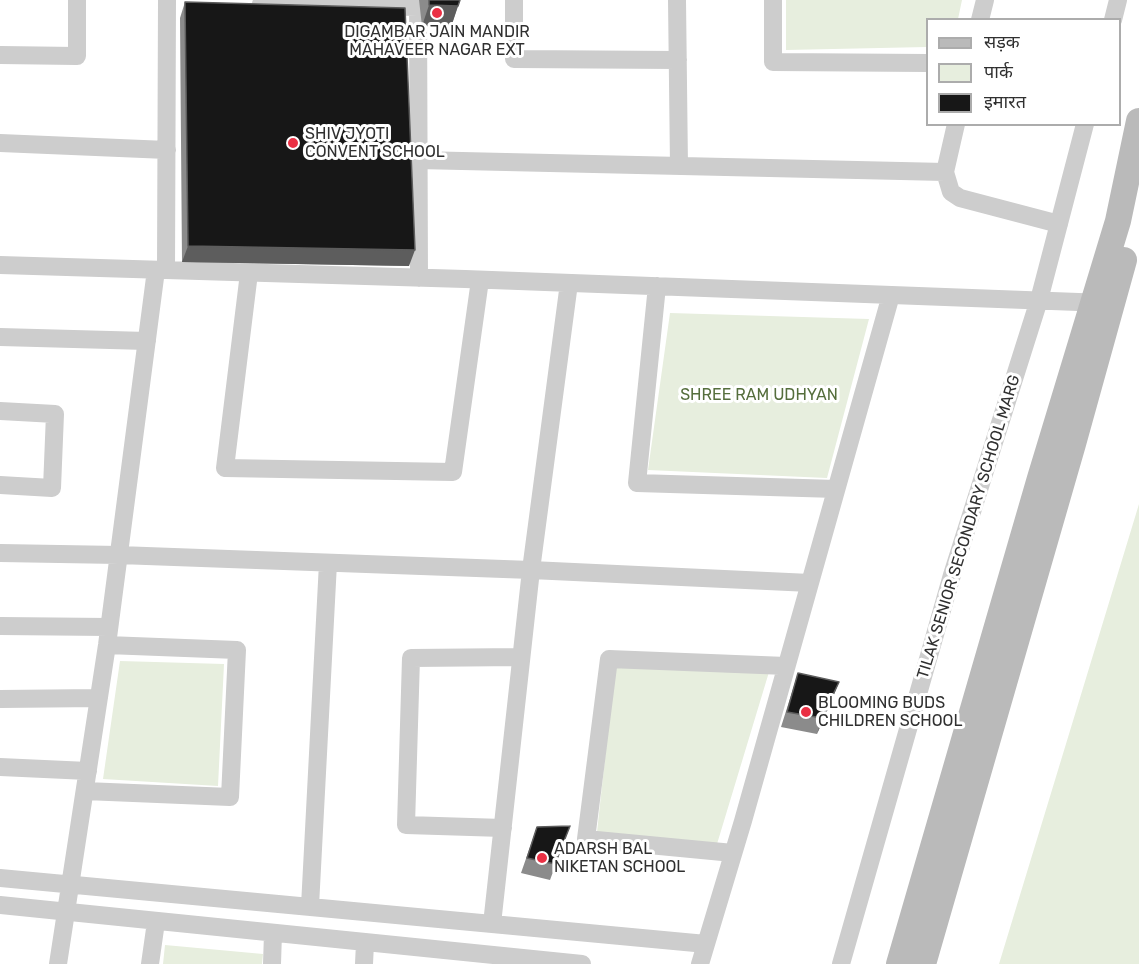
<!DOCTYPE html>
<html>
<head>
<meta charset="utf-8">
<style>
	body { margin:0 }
	#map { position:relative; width:1139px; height:964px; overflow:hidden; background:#fff; font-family:Rubik,"Noto Sans Devanagari",sans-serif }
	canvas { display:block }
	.legend { position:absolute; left:926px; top:18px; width:195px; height:108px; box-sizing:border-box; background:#fff; border:2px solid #acacac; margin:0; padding:8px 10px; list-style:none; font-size:18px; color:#303030 }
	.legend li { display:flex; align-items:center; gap:12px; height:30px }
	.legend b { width:30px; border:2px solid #acacac }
</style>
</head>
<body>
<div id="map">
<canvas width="1139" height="964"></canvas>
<ul class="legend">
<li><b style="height:8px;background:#bababa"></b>सड़क</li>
<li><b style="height:16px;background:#e7eede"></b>पार्क</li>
<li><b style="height:16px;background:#171717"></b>इमारत</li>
</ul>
</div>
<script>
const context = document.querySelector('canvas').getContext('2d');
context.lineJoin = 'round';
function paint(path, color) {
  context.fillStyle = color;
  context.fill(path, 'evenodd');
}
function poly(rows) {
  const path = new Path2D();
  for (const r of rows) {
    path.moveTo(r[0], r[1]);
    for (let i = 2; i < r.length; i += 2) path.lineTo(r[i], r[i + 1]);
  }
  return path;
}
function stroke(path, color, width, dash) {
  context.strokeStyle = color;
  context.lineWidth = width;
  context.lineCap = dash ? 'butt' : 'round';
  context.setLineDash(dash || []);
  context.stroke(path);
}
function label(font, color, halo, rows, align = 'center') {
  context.font = font + ' Rubik,sans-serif';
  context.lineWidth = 6;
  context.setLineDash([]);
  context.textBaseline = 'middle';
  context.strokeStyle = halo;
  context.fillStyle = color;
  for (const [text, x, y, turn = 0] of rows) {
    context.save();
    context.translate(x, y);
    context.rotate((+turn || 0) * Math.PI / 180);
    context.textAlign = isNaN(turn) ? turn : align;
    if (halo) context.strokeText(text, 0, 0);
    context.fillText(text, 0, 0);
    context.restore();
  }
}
paint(poly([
	[786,0,962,0,958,19,928,20,927,47,786,50],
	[670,313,869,319,827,478,648,470],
	[1139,504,1139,964,999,964],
	[120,661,224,664,218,786,103,779],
	[615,666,769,672,717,844,597,832],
	[165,945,263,954,262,964,163,964]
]), '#e7eede');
stroke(poly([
	[418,0,419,278],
	[514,0,514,59,678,60],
	[677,0,679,166],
	[773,0,773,62,928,63],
	[261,4,418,7],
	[980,20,985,0],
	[1113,20,1118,0],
	[0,55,77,56,77,0],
	[956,124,945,172,951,192,960,198,1059,224],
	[0,143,167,150],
	[418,160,945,172],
	[0,265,465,279,1105,303],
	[166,270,167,0],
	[249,273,225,468,453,472,480,280],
	[657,286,637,483,836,489],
	[0,337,147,341],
	[0,411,55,414,52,488,0,485],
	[0,553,119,555,531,570,810,583],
	[0,626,109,627],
	[0,699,99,698],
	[0,767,88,771],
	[85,791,230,797,237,650,107,645],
	[503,828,406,825,411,658,521,657],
	[733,853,586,839,609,659,786,666],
	[0,878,706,944],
	[0,905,582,964],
	[310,906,328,563],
	[492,924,531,570,569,283],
	[58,964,107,645,156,270],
	[150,964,156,922],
	[272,964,273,933],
	[364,964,365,943],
	[700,964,743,821,891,295],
	[841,964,952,575,1039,300,1085,124]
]), '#cdcdcd', 18);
stroke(poly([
	[899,964,1040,478,1118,221,1139,121],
	[923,964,1073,444,1124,260]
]), '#bababa', 26);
paint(poly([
	[419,0,460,0,451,27,422,26],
	[185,2,409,266,182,262,180,18],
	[798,673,833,697,817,734,781,727,793,689],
	[570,826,550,880,521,873,537,827]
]), '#8b8b8b');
paint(poly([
	[429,5,458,6,451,27,422,26],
	[188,246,415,250,409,266,182,262],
	[839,682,833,697,817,734,822,718]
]), '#5d5d5d');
const building = poly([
	[429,0,460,0,458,6,429,5,429,0],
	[185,2,405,8,415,250,188,246,185,2],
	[798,673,839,682,822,718,787,712,798,673],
	[570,826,555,864,527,858,537,827,570,826]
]);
paint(building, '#171717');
stroke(building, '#5d5d5d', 1.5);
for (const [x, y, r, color] of [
	[437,13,6,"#ea3044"],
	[293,143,6,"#ea3044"],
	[806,712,6,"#ea3044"],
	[542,858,6,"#ea3044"]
]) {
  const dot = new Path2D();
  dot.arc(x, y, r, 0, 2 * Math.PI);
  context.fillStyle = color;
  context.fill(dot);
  stroke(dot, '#fff', 2);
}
label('16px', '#303030', '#fff', [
	["DIGAMBAR JAIN MANDIR",437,32,"center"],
	["MAHAVEER NAGAR EXT",437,50,"center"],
	["SHIV JYOTI",305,134],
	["CONVENT SCHOOL",305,152],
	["BLOOMING BUDS",818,703],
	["CHILDREN SCHOOL",818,721],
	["ADARSH BAL",554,849],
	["NIKETAN SCHOOL",554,867]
], 'left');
label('16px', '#556e3c', '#fff', [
	["SHREE RAM UDHYAN",759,395]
]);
label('16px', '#303030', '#fff', [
	["TILAK SENIOR SECONDARY SCHOOL MARG",969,527,-73]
]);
</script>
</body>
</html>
